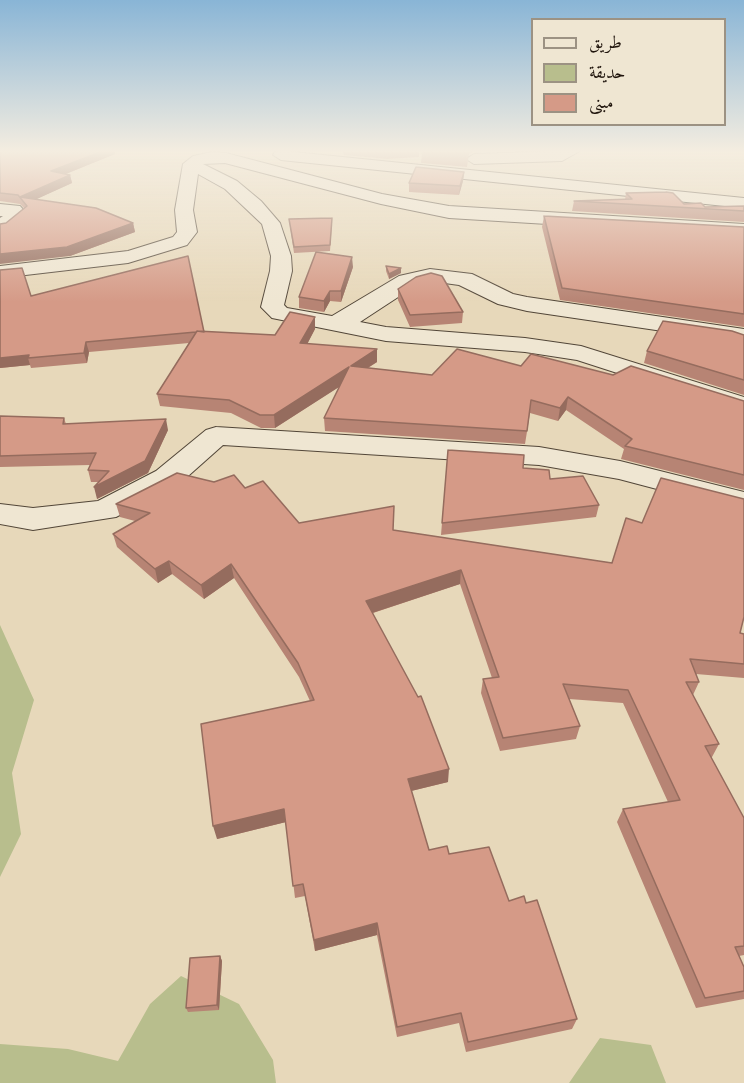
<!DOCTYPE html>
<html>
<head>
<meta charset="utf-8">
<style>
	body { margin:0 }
	#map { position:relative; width:744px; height:1083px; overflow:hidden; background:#e7d8ba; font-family:"Gentium Book Plus",Amiri,serif }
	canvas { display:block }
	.legend { position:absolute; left:531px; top:18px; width:195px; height:108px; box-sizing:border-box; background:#efe6d2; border:2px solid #9c9283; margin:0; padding:8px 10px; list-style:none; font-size:18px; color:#20150d }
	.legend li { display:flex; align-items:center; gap:12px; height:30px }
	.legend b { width:30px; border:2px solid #9c9283 }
</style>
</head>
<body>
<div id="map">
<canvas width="744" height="1083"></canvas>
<ul class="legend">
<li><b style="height:8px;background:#efe6d2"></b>طريق</li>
<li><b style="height:16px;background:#b8be8d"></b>حديقة</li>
<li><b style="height:16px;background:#d59a87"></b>مبنى</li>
</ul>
</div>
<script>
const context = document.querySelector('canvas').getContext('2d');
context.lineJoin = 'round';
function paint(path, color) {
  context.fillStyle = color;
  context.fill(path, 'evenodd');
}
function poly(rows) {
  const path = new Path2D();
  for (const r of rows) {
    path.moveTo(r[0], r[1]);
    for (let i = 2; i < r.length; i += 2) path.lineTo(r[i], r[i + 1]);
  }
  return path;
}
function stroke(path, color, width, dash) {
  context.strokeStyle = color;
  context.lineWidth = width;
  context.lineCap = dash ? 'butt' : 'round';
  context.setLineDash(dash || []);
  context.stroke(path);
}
paint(poly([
	[0,625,34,700,12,773,21,834,0,877],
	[181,976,239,1004,273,1060,276,1083,0,1083,0,1044,68,1049,118,1061,150,1004],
	[600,1038,651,1045,666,1083,569,1083]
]), '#b8be8d');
const minor = poly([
	[284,151,744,198,744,208,281,160,273,155,275,152,284,151],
	[561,151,580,151,562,161,474,164,466,159,474,154,561,151],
	[212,152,226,153,382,194,449,206,744,224,744,236,449,218,381,204,225,163,203,164,237,181,261,201,280,223,291,256,292,271,284,305,287,308,332,316,399,276,430,269,472,274,513,294,527,297,744,329,744,343,527,311,498,304,459,285,430,281,415,286,360,322,386,327,525,338,581,346,744,397,744,414,577,360,525,352,386,341,272,318,261,307,270,271,271,256,262,224,225,189,198,174,193,210,197,232,187,245,128,263,0,278,0,266,128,251,173,237,177,232,175,210,183,164,193,156,212,152],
	[0,204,20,206,27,214,7,230,0,232,0,218,3,216,0,216,0,204],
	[216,427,539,447,620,461,744,492,744,512,619,479,539,465,223,445,178,485,116,517,33,530,0,524,0,504,33,508,98,501,156,471,206,430,216,427]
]);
stroke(minor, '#524638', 2);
paint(minor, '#efe6d2');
paint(poly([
	[0,151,115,154,66,174,70,175,72,183,36,199,133,223,135,232,70,256,6,223,24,208,20,204,0,201],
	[342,151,419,151,419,157,387,159,344,155],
	[422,151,472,151,472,153,469,154,467,167,421,163],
	[464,172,463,181,459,195,409,192,409,183],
	[626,193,705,207,744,211,744,222,572,211,574,201,625,200],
	[544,216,744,227,744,327,560,300,542,227],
	[289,219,332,223,330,251,294,253],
	[386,266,401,273,389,279,386,271],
	[353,267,341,302,330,301,324,312,299,308,299,297],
	[398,289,463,312,462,323,410,327,398,300],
	[31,296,204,332,275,335,315,329,307,344,377,362,368,368,432,375,521,366,613,375,744,401,744,490,621,459,624,449,566,410,558,421,530,413,525,444,325,431,324,418,340,386,275,428,261,428,231,413,160,406,157,394,189,343,89,352,87,363,31,368,30,365,0,368],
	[744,335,744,395,644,363,647,351],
	[0,416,64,418,66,424,168,430,148,473,97,499,99,482,91,482,88,470,90,465,0,467],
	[448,450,523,468,550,479,599,505,596,517,441,535],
	[214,482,245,488,299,523,393,530,612,563,642,523,740,633,744,634,744,678,696,674,699,682,693,695,719,744,712,757,711,757,744,818,744,955,739,956,744,967,744,999,696,1008,617,822,623,809,668,802,623,703,569,699,580,726,576,739,500,751,481,693,483,679,492,678,460,584,373,613,448,782,411,791,429,850,449,854,509,901,526,903,577,1019,572,1029,466,1052,459,1023,397,1037,377,935,315,951,305,896,295,898,286,822,217,839,310,701,299,677,234,578,204,599,172,574,158,583,117,547,113,534,135,521,120,517,116,504],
	[220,956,222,961,219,1010,188,1012,186,1008]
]), '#b78474');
paint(poly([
	[103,151,115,151,115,154,53,179,51,171],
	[464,172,463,181,459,195,460,186],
	[70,175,72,183,26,204,20,197],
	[133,223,135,232,70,256,0,264,0,254],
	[352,257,353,267,341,302,341,291],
	[401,268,401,273,389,279,389,274],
	[330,291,330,301,324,312,324,301],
	[315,317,315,329,301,356,300,343],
	[86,342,89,352,87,363,84,353],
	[377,349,377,362,351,378,351,366],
	[29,355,28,358,30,365,0,368,0,358],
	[349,367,350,380,275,428,274,415],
	[568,397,566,410,558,421,560,408],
	[166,419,168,430,148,473,97,499,94,487],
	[169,561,172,574,158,583,155,569],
	[231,564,234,578,204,599,201,585],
	[461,570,460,584,366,615,366,601],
	[449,769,448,782,407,792,408,779],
	[284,809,286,822,217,839,213,826],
	[377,923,377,935,315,951,314,940],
	[220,956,222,961,219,1010,217,1005]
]), '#956c5e');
const building = poly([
	[0,151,103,151,51,171,70,175,20,197,96,208,133,223,67,247,0,254,0,224,6,223,27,206,18,195,0,193,0,151],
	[416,167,464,172,460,186,409,183,416,167],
	[666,192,673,193,684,204,701,203,705,207,744,206,744,211,574,201,632,199,626,193,666,192],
	[544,216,744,227,744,314,562,288,544,216],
	[332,218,330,245,294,247,289,219,332,218],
	[316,252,352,257,341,291,330,291,324,301,299,297,316,252],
	[188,256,204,332,197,331,196,332,86,342,84,353,28,358,29,355,0,358,0,270,22,268,31,296,188,256],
	[386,266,401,268,389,274,386,266],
	[431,273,442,276,463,312,410,315,398,289,416,277,431,273],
	[290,312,315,317,300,343,377,349,351,366,432,375,457,349,521,366,531,354,613,375,631,366,744,401,744,475,625,446,632,439,568,397,560,408,531,400,527,431,324,418,349,367,274,415,260,415,229,400,157,394,197,331,275,335,290,312],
	[663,321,732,331,744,335,744,380,647,351,663,321],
	[0,416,64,418,63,424,166,419,145,461,94,487,109,471,88,470,96,453,0,456,0,416],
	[448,450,524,455,523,468,549,470,550,479,583,476,599,505,442,523,448,450],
	[177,473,214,482,234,475,245,488,263,481,299,523,394,506,393,530,612,563,626,518,642,523,661,478,744,499,744,617,740,633,744,634,744,664,690,659,699,682,686,682,719,744,705,746,744,818,744,946,735,947,744,967,744,991,705,998,623,809,680,800,628,690,563,684,580,726,503,738,483,679,499,677,461,570,366,601,418,697,421,696,449,769,408,779,429,850,447,846,449,854,489,847,509,901,524,896,526,903,537,900,577,1019,468,1042,461,1013,397,1027,377,923,314,940,303,884,293,886,284,809,213,826,201,724,314,700,298,663,231,564,201,585,169,561,155,569,113,534,150,513,116,504,177,473],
	[220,956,217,1005,186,1008,190,958,220,956]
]);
paint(building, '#d59a87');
stroke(building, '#956c5e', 1.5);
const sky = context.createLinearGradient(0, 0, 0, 302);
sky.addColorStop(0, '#89b5d6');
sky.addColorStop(0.5, '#f4ede0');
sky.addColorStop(1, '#f4ede000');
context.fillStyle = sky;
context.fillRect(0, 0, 744, 302);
</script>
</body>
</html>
